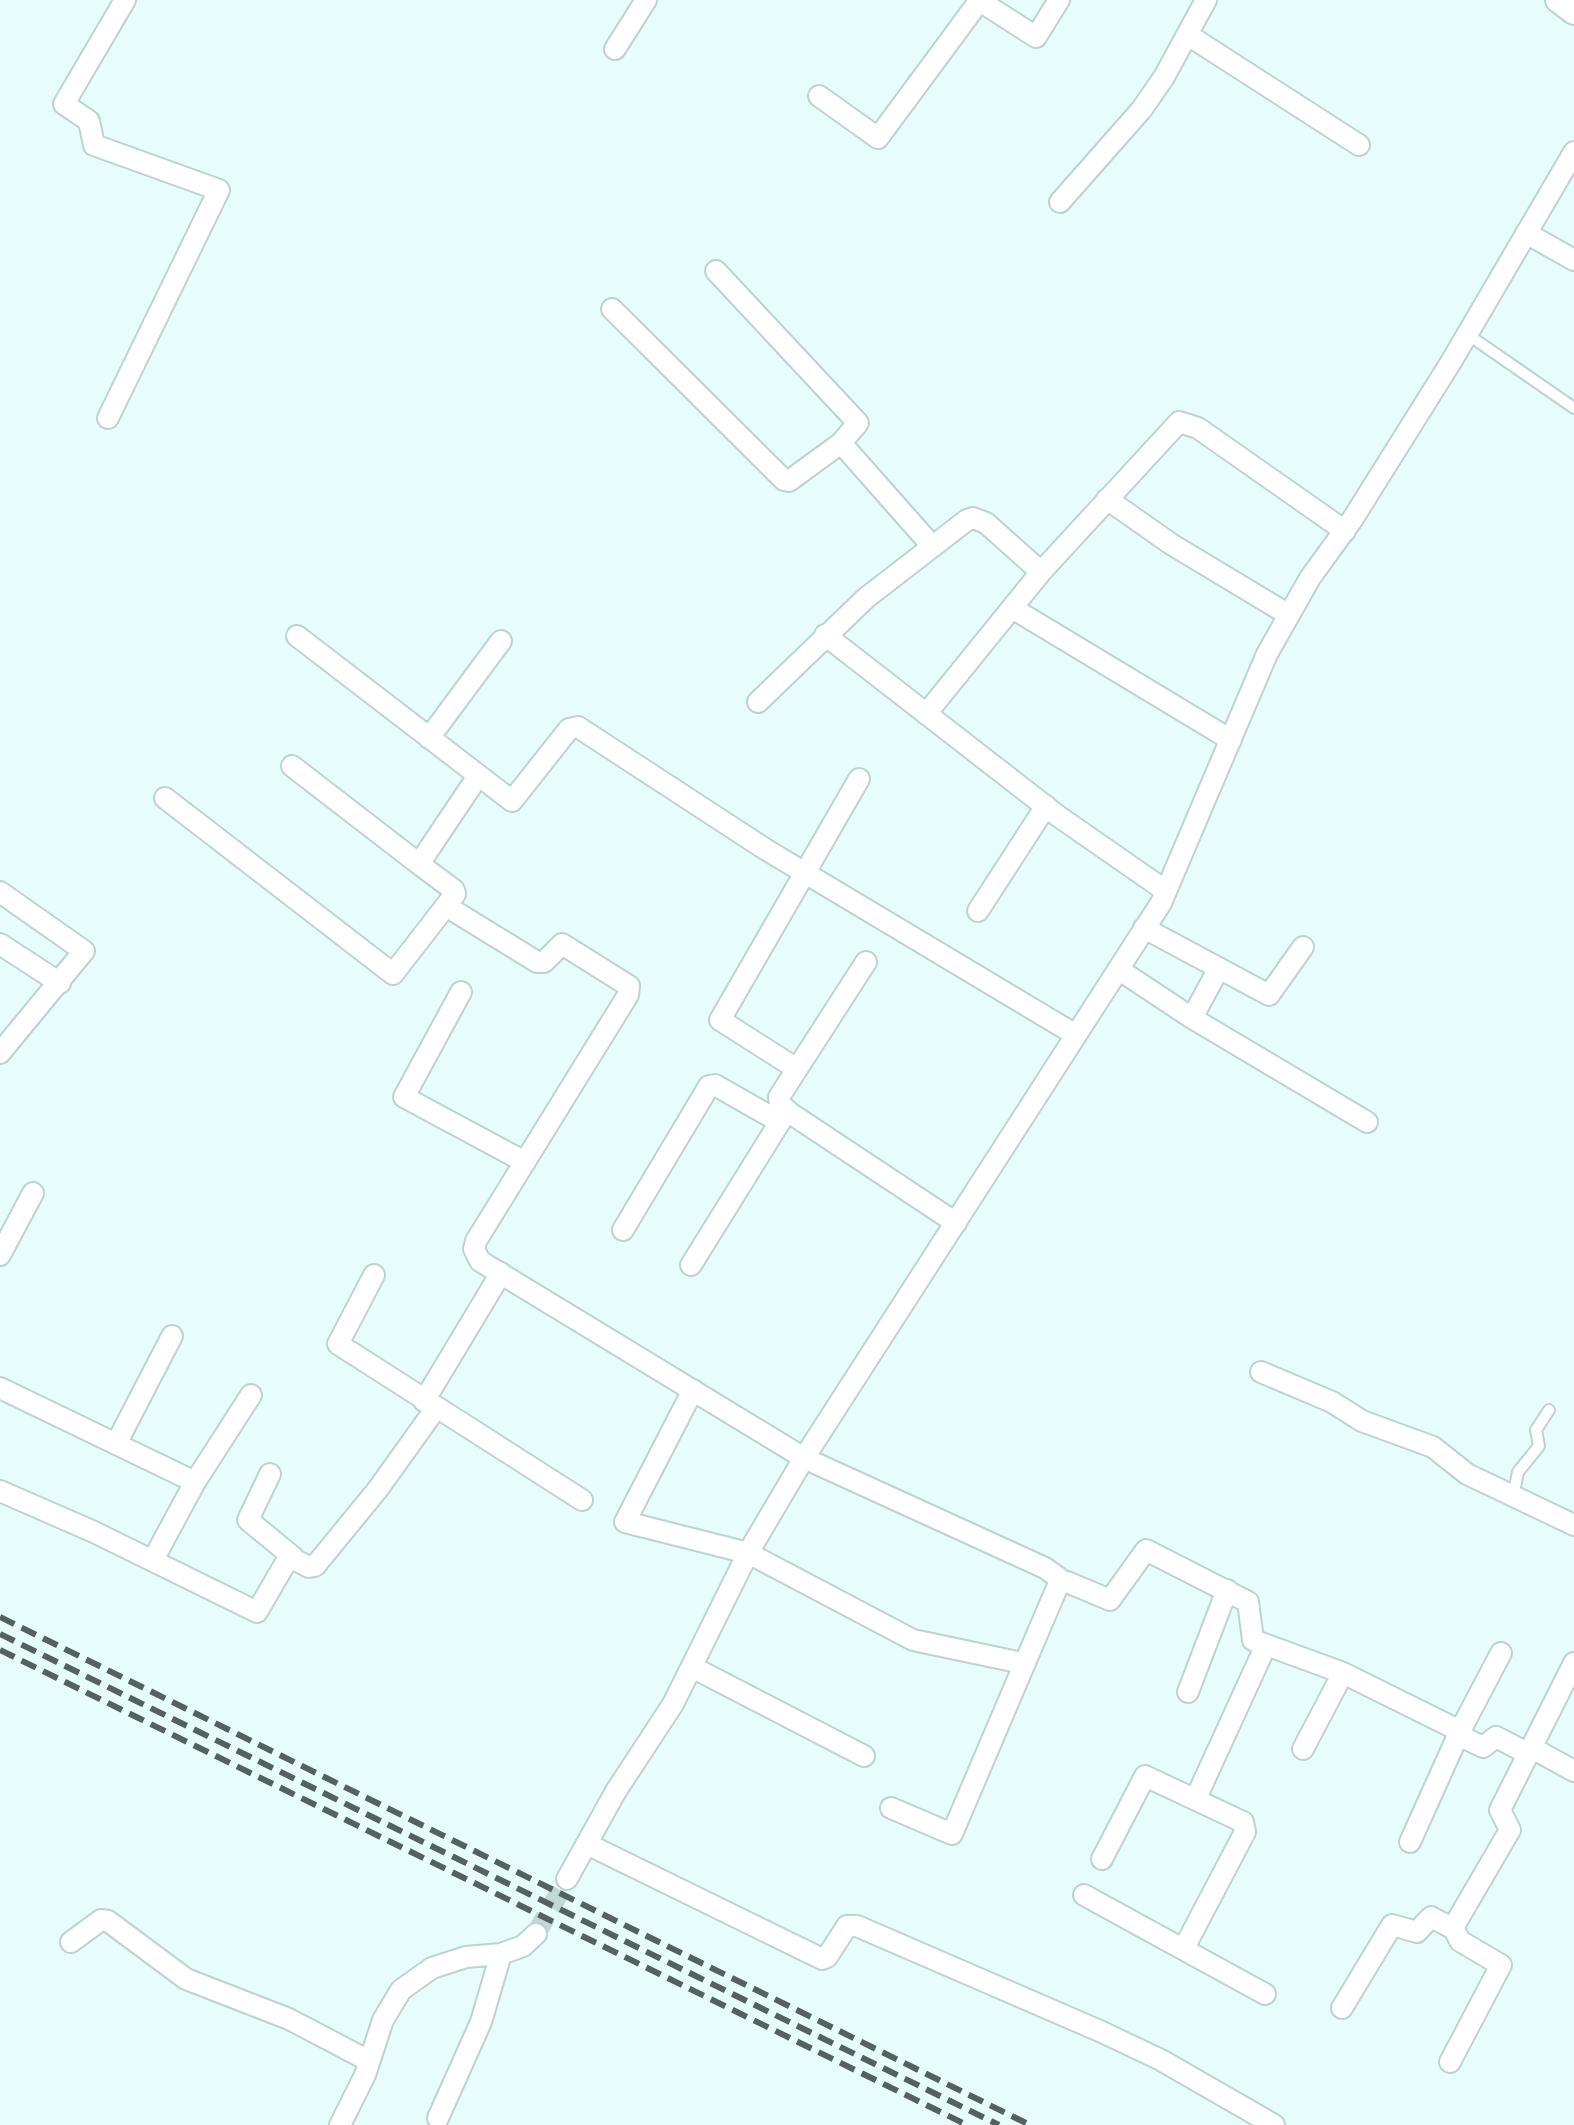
<!DOCTYPE html>
<html>
<head>
<meta charset="utf-8">
<style>
	body { margin:0 }
	canvas { display:block; background:#e6fdfc }
</style>
</head>
<body>
<canvas width="1574" height="2125"></canvas>
<script>
const context = document.querySelector('canvas').getContext('2d');
context.lineJoin = 'round';
function poly(rows) {
  const path = new Path2D();
  for (const r of rows) {
    path.moveTo(r[0], r[1]);
    for (let i = 2; i < r.length; i += 2) path.lineTo(r[i], r[i + 1]);
  }
  return path;
}
function stroke(path, color, width, dash) {
  context.strokeStyle = color;
  context.lineWidth = width;
  context.lineCap = dash ? 'butt' : 'round';
  context.setLineDash(dash || []);
  context.stroke(path);
}
stroke(poly([
	[536,1934,567,1879]
]), '#c3d7d6', 20, [20, 10]);
const service = poly([
	[1467,334,1574,408],
	[1513,1497,1518,1472,1539,1446,1536,1430,1549,1410]
]);
const minor = poly([
	[1188,35,1359,145],
	[615,49,646,0],
	[819,96,878,138,977,4,983,3,1036,37,1059,0],
	[1060,202,1142,109,1164,77,1206,0],
	[1526,233,1574,260],
	[716,271,858,423,841,443],
	[612,309,784,480,789,481,841,443,932,546],
	[108,418,219,190,94,145,89,121,64,104,125,0],
	[1107,499,1171,544,1289,615],
	[1012,608,1231,740],
	[825,635,1058,816,1166,891],
	[297,636,512,801,569,729,578,727,765,849,1076,1035],
	[758,702,866,598,967,520,973,518,986,523,1041,572],
	[926,714,1041,572,1179,422,1198,428,1345,531],
	[429,738,501,641],
	[292,766,419,864],
	[165,798,393,974,455,894,454,890,419,864,478,776],
	[0,892,84,951,0,1053],
	[446,906,537,962,544,962,562,944,629,986,628,995,476,1241,474,1249,480,1261,804,1458,1045,1568,1063,1581],
	[978,911,1046,806],
	[1144,928,1269,995,1303,947],
	[0,944,60,983],
	[1118,969,1192,1018,1367,1122],
	[461,992,404,1097,525,1162],
	[1192,1018,1219,968],
	[797,1069,720,1020,859,779],
	[790,1113,780,1104,779,1097,866,962],
	[623,1230,709,1086,715,1085,780,1122],
	[0,1255,33,1193],
	[691,1265,783,1117,790,1113,956,1223],
	[374,1275,338,1344,582,1500],
	[1261,1372,1332,1402,1362,1421,1433,1447,1467,1474,1574,1525],
	[0,1388,195,1482],
	[693,1390,625,1522,748,1553,913,1640,1022,1663],
	[424,1401,501,1273],
	[116,1444,172,1336],
	[270,1474,248,1520,293,1557],
	[0,1491,94,1532,257,1612,289,1557,309,1567,315,1566,378,1489,436,1408],
	[153,1560,195,1482,251,1395],
	[692,1667,864,1756],
	[1188,1692,1227,1590],
	[1458,1735,1483,1747,1496,1737,1529,1754],
	[1532,1748,1574,1771],
	[1303,1749,1343,1673],
	[1196,1798,1266,1645],
	[891,1808,952,1834,1059,1583,1067,1582,1110,1600,1146,1550,1248,1602,1253,1640,1343,1673,1460,1731],
	[1410,1842,1460,1731,1501,1653],
	[587,1844,822,1959,827,1957,847,1926,857,1926,1102,2032,1161,2060,1274,2125],
	[1102,1859,1145,1776,1243,1822,1245,1832,1184,1948],
	[567,1879,616,1791,673,1704,748,1553,804,1458,1161,903,1267,654,1310,578,1352,520,1451,362,1574,152],
	[1084,1895,1265,1994],
	[71,1942,101,1920,108,1921,186,1979,289,2019,369,2061],
	[1342,2008,1392,1925,1417,1932,1431,1917,1450,1927,1454,1926,1510,1830,1500,1810,1574,1663],
	[1450,2062,1501,1965,1460,1941,1453,1927],
	[438,2118,481,2022,501,1954],
	[340,2125,365,2075,383,2020,401,1990,432,1968,466,1957,501,1954,523,1946,536,1934]
]);
const tertiary = poly([
	[1558,0,1574,12]
]);
stroke(service, '#bdd3d3', 14);
stroke(minor, '#bdd3d3', 24);
stroke(tertiary, '#bdd3d3', 28);
stroke(service, '#fff', 10);
stroke(minor, '#fff', 20);
stroke(tertiary, '#fff', 24);
stroke(poly([
	[0,1617,1030,2125],
	[0,1634,999,2125],
	[0,1650,967,2125]
]), '#556060', 6, [16, 8]);
</script>
</body>
</html>
